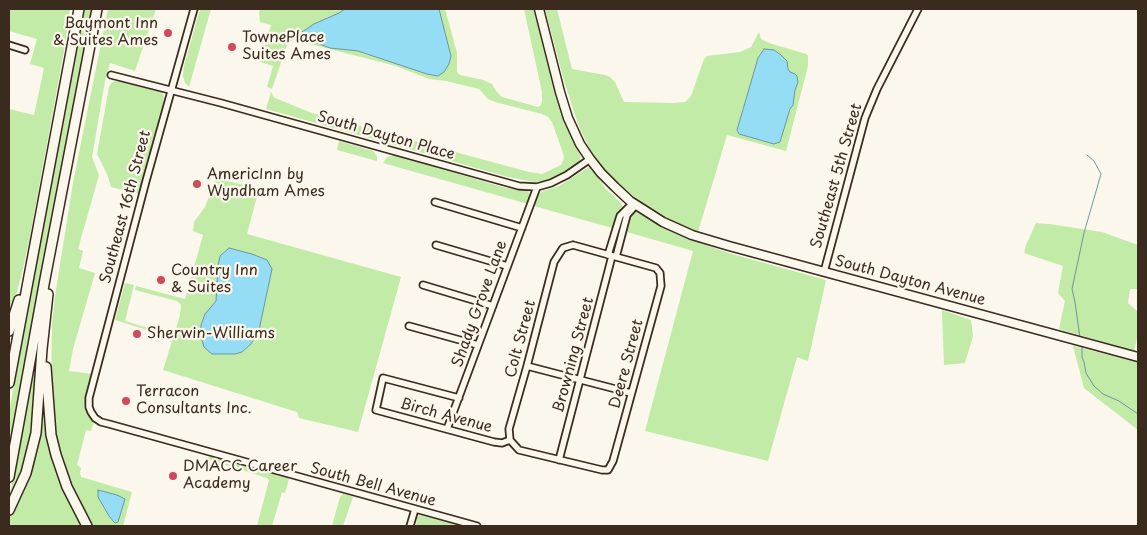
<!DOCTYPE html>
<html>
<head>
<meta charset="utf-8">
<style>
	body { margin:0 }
	#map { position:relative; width:1147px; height:535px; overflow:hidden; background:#fbf7ec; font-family:"Playpen Sans",sans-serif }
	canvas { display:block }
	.frame { position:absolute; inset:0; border:10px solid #3b2a1e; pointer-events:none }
</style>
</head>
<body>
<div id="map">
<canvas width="1147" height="535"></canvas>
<div class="frame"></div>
</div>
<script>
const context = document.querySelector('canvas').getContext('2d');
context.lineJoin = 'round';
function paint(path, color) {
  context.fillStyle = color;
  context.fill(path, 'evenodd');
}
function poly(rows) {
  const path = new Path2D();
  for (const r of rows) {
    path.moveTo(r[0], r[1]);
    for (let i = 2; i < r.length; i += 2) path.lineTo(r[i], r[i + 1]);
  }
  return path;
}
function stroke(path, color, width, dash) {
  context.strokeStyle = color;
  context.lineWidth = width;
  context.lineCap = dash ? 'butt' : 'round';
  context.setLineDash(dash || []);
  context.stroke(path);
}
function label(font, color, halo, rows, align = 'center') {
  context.font = font + ' "Playpen Sans",sans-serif';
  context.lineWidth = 4.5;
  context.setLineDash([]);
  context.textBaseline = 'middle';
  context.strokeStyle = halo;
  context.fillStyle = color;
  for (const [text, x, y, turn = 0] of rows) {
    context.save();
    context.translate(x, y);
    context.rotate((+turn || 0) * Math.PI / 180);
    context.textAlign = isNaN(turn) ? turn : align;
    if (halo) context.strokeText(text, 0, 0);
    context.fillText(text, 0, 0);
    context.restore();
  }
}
paint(poly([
	[9,9,70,9,64,51,30,236,22,273,9,321,9,109,34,115,44,68,30,64,37,39,9,31],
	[84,9,92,9,9,451,9,412],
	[108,9,156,9,135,71,110,63,105,81,92,157,99,175,78,249,83,251,79,268,95,273,73,349,69,371,92,374,86,398,84,407,87,414,94,421,91,431,86,430,77,465,81,468,80,473,81,477,132,492,123,526,93,526,80,504,60,458,55,432,51,398,52,323,55,296,73,183,89,103],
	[200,9,211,9,189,87,185,83,183,76,184,66],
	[260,9,445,9,457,53,457,72,460,75,483,80,492,84,496,91,502,97,538,107,541,105,542,101,542,92,524,9,536,9,564,122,581,157,579,162,568,170,546,181,534,182,508,177,266,109,271,92,273,96,275,98,312,113,529,172,542,174,561,165,564,158,563,153,552,122,548,117,542,114,495,102,488,99,479,89,446,81,429,79,396,66,294,40,288,42,272,89,267,87,273,66,260,62,271,25,260,22,259,13],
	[545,9,557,9,572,69,605,75,610,77,615,82,624,102,674,103,685,102,691,96,704,59,707,56,740,52,751,47,759,32,761,39,769,43,806,54,808,56,808,66,786,151,727,135,698,232,674,222,641,202,612,179,593,155,579,127,564,81],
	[117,81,161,90,164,96,163,103,139,194,111,187,107,174,97,154,109,87,112,82],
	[339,141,373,151,377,156,377,161,337,150],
	[394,155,506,188,528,191,530,195,528,204,383,163,387,157],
	[589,167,593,170,605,188,621,203,623,208,616,215,612,228,534,206,539,194,543,191,559,186],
	[216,178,259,189,247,234,401,277,358,432,299,418,297,412,163,370,173,338,115,320,125,283,134,285,125,321,174,336,180,315,181,305,177,301,135,290,136,286,185,299,203,235,193,231,194,222,205,207],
	[639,211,649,219,671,231,725,252,826,280,808,361,797,357,768,461,645,431,693,251,627,232,631,216,634,212],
	[1036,223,1049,224,1102,232,1138,245,1138,289,1130,289,1128,303,1138,312,1138,334,1134,351,1059,329,1065,301,1058,293,1063,266,1024,253,1026,245],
	[942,310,971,320,973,336,965,363,944,365],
	[1073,346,1138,362,1138,430,1084,388],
	[35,349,38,350,32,430,24,465,9,500],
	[42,401,49,441,85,526,9,526,9,518,26,485,36,454,40,437],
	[208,457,213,457,285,477,289,479,285,493,282,492,272,526,257,526,269,480,267,478,207,459],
	[343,494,346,494,353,497,343,526,332,526,340,497],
	[420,515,423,516,464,526,416,526,417,517]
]), '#c1eba7');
const water = poly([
	[345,9,439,9,451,56,449,64,444,72,438,76,427,74,358,51,330,48,304,38,302,32,314,24,339,13,345,9],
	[764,49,774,50,781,55,787,61,788,69,790,72,795,74,797,76,798,82,795,90,793,105,790,109,780,142,774,144,739,134,737,130,758,58,764,49],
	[229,248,252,254,267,260,272,269,259,330,251,344,242,352,235,354,212,354,204,347,201,337,201,325,205,314,216,301,218,266,220,256,229,248],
	[98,490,117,495,125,499,118,522,115,523,114,522,109,516,98,497,98,490]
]);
paint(water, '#94ddf5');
stroke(water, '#70959f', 1);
stroke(poly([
	[1080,338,1075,302,1072,289,1084,233,1101,174,1094,161,1087,155],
	[1082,346,1082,357,1084,362,1086,373,1094,386,1103,394,1119,401,1138,414]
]), '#70959f', 1);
const minor = poly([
	[194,9,146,181,89,398,89,407,91,412,95,418,101,422,109,424,477,526],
	[9,45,25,50],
	[111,75,221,103,519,186,537,187,551,183,567,175,590,159],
	[435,202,522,228],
	[436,245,507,266],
	[573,245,656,268,660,273,661,286,613,461,608,470,602,470,519,450,510,440,509,429,527,366,554,262,563,248,573,245],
	[608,255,620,216,633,203],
	[616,257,627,215,636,205],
	[824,272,865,118,877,89,918,9],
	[423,285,493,306],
	[409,326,478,345],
	[527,366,631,393],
	[459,398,383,378,376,410,494,442,502,443,510,440],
	[447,429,537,187],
	[559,460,612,256],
	[410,526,415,509]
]);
const major = poly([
	[539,9,560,92,568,118,580,144,590,159,601,173,615,187,630,201,663,222,692,235,729,246,1138,357]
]);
const highway = poly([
	[9,331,19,300],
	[46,367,51,435,56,455,67,487,87,526],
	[9,383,79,9],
	[9,477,45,279,97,9],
	[9,510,26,473,36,433,42,349,48,294]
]);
stroke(minor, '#3b2a1e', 9);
stroke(major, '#3b2a1e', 11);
stroke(highway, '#3b2a1e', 12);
stroke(minor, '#fbf7ec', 5.5);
stroke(major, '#fbf7ec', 8);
stroke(highway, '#fbf7ec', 9);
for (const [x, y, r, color] of [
	[168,33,5,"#d1495b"],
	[232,47,5,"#d1495b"],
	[197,184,5,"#d1495b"],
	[161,280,5,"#d1495b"],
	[137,334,5,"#d1495b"],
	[126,401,5,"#d1495b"],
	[173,476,5,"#d1495b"]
]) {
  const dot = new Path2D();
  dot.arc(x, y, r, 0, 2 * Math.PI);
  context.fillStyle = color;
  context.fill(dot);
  stroke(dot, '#fbf7ec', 2);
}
label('15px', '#3b2a1e', '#fbf7ec', [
	["Baymont Inn",158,24,"right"],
	["& Suites Ames",158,41,"right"],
	["TownePlace",242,38],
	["Suites Ames",242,55],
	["AmericInn by",207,175],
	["Wyndham Ames",207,192],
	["Country Inn",171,271],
	["& Suites",171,288],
	["Sherwin-Williams",147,334],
	["Terracon",136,392],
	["Consultants Inc.",136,409],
	["DMACC Career",183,467],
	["Academy",183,484]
], 'left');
label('15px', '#3b2a1e', '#fbf7ec', [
	["South Dayton Place",386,136,16],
	["Southeast 5th Street",837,176,-74],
	["Southeast 16th Street",126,207,-75],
	["South Dayton Avenue",910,281,15],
	["Shady Grove Lane",480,304,-70],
	["Colt Street",521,339,-75],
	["Browning Street",574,355,-75],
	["Deere Street",627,364,-75],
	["Birch Avenue",446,416,15],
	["South Bell Avenue",373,485,15]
]);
</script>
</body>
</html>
